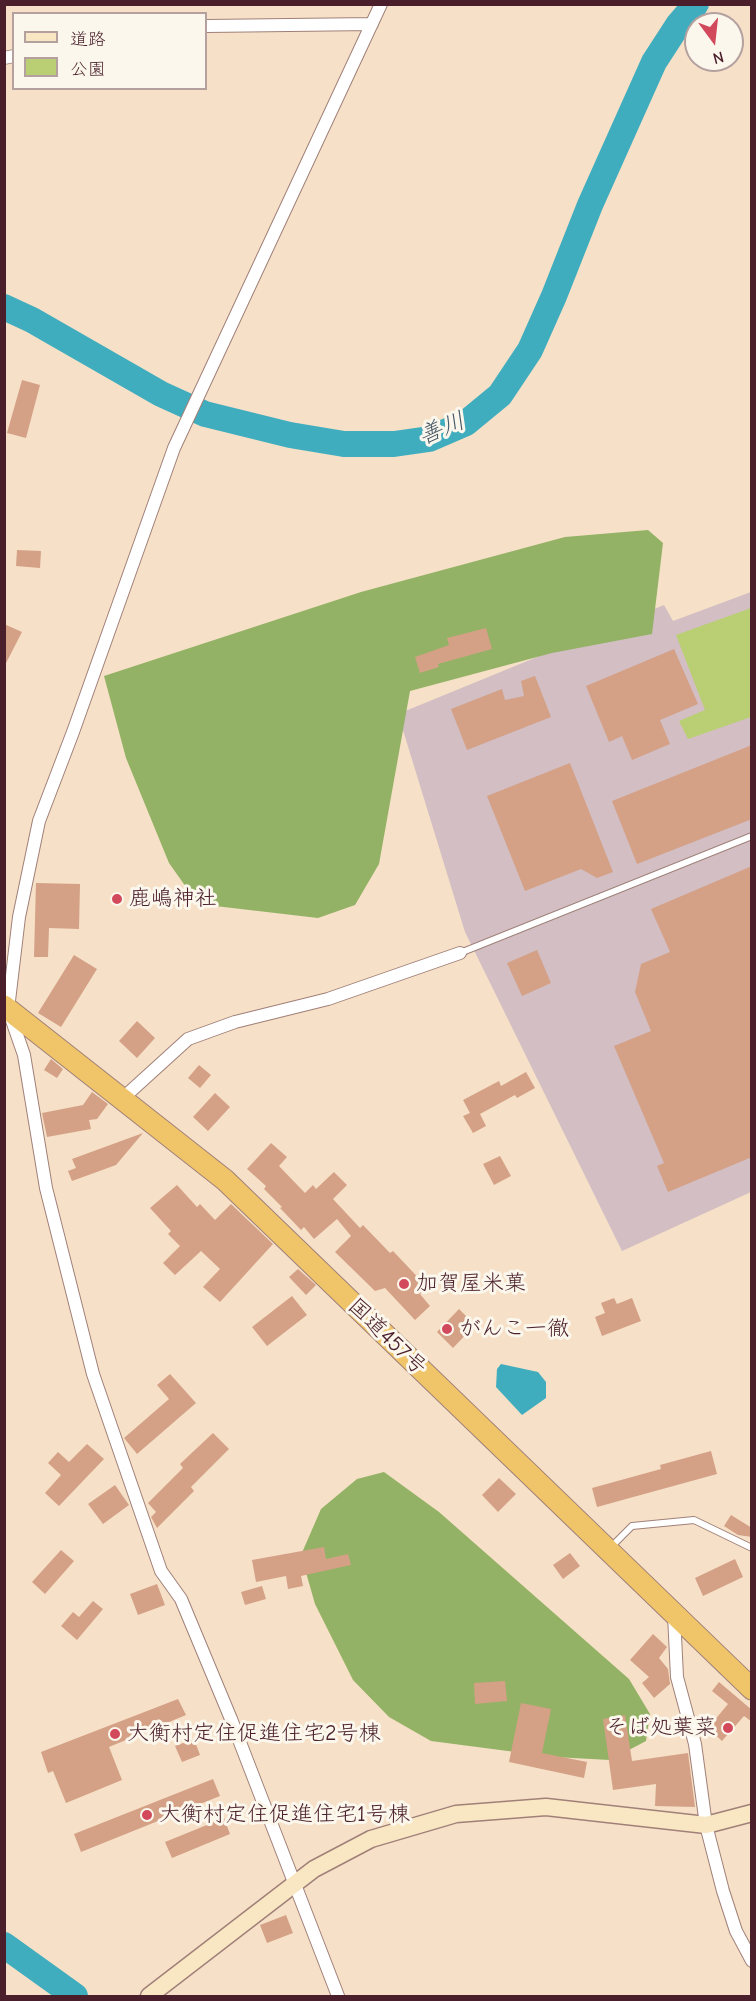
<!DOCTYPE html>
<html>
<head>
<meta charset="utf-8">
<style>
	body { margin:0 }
	#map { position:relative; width:756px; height:2001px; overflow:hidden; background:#f6e0c7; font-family:"Comic Neue","Klee One",sans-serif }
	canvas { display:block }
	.frame { position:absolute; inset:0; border:6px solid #4a1f2b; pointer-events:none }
	.legend { position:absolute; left:12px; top:12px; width:195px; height:78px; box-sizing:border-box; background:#fbf7ec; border:2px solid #b4a19f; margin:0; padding:8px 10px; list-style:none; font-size:18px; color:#4a1f2b }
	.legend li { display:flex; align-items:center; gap:12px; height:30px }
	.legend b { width:30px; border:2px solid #b4a19f }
	.north { position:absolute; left:684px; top:12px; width:60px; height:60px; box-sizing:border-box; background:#fbf7ec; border:2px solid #b4a19f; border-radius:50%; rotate:165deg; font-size:16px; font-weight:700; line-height:24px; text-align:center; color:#4a1f2b }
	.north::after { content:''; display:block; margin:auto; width:21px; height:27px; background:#d1495b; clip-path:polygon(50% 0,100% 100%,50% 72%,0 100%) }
</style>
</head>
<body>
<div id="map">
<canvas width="756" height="2001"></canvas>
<div class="frame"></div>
<ul class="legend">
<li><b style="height:8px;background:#f9e7c3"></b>道路</li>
<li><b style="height:16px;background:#bacf73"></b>公園</li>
</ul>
<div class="north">N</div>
</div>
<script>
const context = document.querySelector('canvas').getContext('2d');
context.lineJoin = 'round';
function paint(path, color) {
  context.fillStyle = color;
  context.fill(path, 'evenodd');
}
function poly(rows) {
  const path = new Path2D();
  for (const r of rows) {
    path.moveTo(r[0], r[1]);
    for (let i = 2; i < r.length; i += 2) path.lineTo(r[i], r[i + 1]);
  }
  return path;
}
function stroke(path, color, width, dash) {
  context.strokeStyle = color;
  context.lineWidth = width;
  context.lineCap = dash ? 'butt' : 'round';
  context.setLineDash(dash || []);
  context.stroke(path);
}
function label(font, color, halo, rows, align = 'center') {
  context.font = font + ' "Comic Neue","Klee One",sans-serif';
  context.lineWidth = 6;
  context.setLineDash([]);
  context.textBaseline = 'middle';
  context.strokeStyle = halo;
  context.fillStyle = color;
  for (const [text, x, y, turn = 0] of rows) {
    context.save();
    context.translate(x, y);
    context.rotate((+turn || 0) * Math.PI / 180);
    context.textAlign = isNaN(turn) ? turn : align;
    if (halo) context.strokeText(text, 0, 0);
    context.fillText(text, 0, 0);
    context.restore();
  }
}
paint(poly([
	[751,592,751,1192,622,1251,465,932,398,714,664,605,673,621]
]), '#d2bec3');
paint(poly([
	[751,608,751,717,688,739,679,721,705,710,676,635]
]), '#bacf73');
paint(poly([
	[648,530,663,543,652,634,552,653,410,691,379,864,355,905,318,918,198,904,169,863,126,758,104,676,361,592,565,537],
	[384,1472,439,1512,629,1679,650,1714,646,1741,610,1760,554,1757,431,1741,389,1717,353,1680,315,1604,301,1555,321,1509,357,1479]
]), '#93b265');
paint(poly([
	[501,1364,538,1372,546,1382,546,1398,522,1415,496,1387,497,1369]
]), '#40adbf');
stroke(poly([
	[4,307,32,320,161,394,205,414,290,435,344,444,394,444,429,439,466,423,500,395,530,350,554,296,590,205,654,62,678,25,696,4],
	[4,1945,75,1996]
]), '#40adbf', 26);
paint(poly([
	[22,380,40,385,26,438,7,433],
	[17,550,41,551,40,568,16,566],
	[4,624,22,632,4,667],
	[486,628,492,649,438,664,439,667,420,673,415,657,449,645,447,638],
	[674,649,698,704,660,720,670,744,632,760,622,736,609,742,586,686],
	[535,676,551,717,467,750,451,709,502,689,505,700,524,696,521,681],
	[752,745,752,819,637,864,612,801],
	[570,763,613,872,597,878,581,869,525,891,487,796],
	[752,866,752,1157,668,1192,657,1166,664,1163,614,1046,651,1031,635,992,641,964,670,952,651,909],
	[36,883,80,884,79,929,49,928,48,957,34,957],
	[537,950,551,983,522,996,507,963],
	[74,955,97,969,61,1027,38,1013],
	[137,1021,155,1038,137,1058,119,1041],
	[51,1059,63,1069,57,1078,44,1070],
	[199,1065,211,1075,200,1088,188,1078],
	[526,1072,535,1088,517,1098,515,1095,480,1114,486,1126,473,1133,463,1116,470,1113,463,1100,499,1081,501,1086],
	[92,1092,108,1104,97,1119,89,1120,91,1129,47,1137,42,1113,83,1105],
	[215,1093,230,1107,208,1131,193,1117],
	[143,1133,116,1165,72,1181,68,1171,76,1168,72,1159],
	[271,1143,287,1157,279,1166,305,1193,313,1185,316,1189,334,1172,347,1185,333,1199,360,1228,363,1225,390,1253,393,1251,428,1288,420,1294,430,1306,415,1320,385,1288,375,1291,335,1252,351,1236,337,1219,314,1239,304,1227,301,1230,280,1208,282,1207,264,1189,266,1186,247,1169],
	[500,1156,511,1176,494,1185,483,1164],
	[177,1185,197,1207,200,1204,215,1220,231,1204,273,1244,220,1302,203,1287,220,1269,201,1251,175,1275,163,1263,180,1246,168,1234,171,1231,150,1208],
	[298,1269,316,1285,306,1295,289,1277],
	[292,1296,307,1315,267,1346,252,1327],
	[614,1298,617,1304,632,1298,641,1321,602,1336,595,1317,605,1313,601,1303],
	[459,1309,475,1325,453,1348,437,1332],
	[170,1374,196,1403,137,1454,124,1438,169,1399,157,1385],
	[213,1433,229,1449,191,1487,194,1491,157,1528,151,1517,156,1512,148,1503,183,1468,180,1464],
	[87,1444,104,1459,59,1506,45,1493,61,1475,48,1463,58,1452,69,1462],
	[711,1451,717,1474,597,1507,592,1488,661,1469,660,1465],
	[499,1478,516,1494,498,1512,482,1495],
	[115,1485,129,1505,103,1524,88,1504],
	[731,1515,752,1528,752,1537,738,1535,724,1526],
	[324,1547,326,1559,348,1554,351,1565,301,1576,303,1586,288,1589,286,1576,256,1582,252,1560],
	[61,1550,74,1561,45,1594,32,1582],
	[570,1553,580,1566,563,1579,553,1565],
	[735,1559,743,1577,703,1596,695,1578],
	[157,1584,165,1605,138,1615,130,1594],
	[262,1586,266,1599,245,1605,241,1592],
	[93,1601,103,1609,77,1640,61,1626,73,1612,79,1617],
	[653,1634,667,1647,659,1658,668,1669,670,1684,654,1698,642,1683,649,1677,630,1660],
	[505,1681,507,1701,475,1704,474,1683],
	[719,1682,752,1710,752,1722,744,1716,722,1741,708,1728,728,1704,712,1691],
	[178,1699,186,1715,109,1747,122,1780,66,1803,53,1771,48,1773,41,1752],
	[521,1703,551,1709,542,1753,587,1762,584,1778,509,1762],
	[625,1715,632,1761,688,1753,695,1807,655,1806,656,1784,613,1790,603,1719],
	[194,1739,200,1755,182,1762,175,1746],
	[213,1779,220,1796,81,1852,74,1834],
	[224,1818,230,1834,172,1858,165,1842],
	[286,1915,293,1933,267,1943,260,1925]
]), '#d4a186');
const lane = poly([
	[460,953,752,836],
	[611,1547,632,1526,694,1520,752,1548]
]);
const street = poly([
	[206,26,372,24],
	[4,58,14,56],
	[122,1099,188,1039,235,1022,328,999,460,953],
	[674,1615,677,1677,695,1744,706,1825,723,1891,736,1931,752,1961],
	[338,1996,231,1719,181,1599,161,1571,93,1374,46,1188,24,1055,8,1009,19,917,39,821,73,732,174,448,381,4]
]);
const secondary = poly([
	[149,1996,314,1869,371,1839,456,1814,546,1807,706,1825,752,1813]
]);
const highway = poly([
	[4,1006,225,1180,752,1689]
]);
stroke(lane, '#a08079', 8);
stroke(street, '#a08079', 14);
stroke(secondary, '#a08079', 19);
stroke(highway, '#a08079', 23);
stroke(lane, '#fff', 6);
stroke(street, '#fff', 12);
stroke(secondary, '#f9e7c3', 16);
stroke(highway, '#f0c469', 21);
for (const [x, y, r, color] of [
	[117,899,6,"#d1495b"],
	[404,1284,6,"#d1495b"],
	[447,1329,6,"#d1495b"],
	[728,1728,6,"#d1495b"],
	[115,1734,6,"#d1495b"],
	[147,1815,6,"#d1495b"]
]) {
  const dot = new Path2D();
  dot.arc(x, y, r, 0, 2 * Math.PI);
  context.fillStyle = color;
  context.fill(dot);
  stroke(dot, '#fbf7ec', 2);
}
label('22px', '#4a1f2b', '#fbf7ec', [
	["鹿嶋神社",129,899],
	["加賀屋米菓",416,1284],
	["がんこ一徹",459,1329],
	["そば処葉菜",716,1728,"right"],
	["大衡村定住促進住宅2号棟",127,1734],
	["大衡村定住促進住宅1号棟",159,1815]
], 'left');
label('22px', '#4a1f2b', '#fbf7ec', [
	["国道457号",387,1337,44]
]);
label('italic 24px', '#465866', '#fbf7ec', [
	["善川",442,429,-22]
]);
</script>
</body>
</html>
